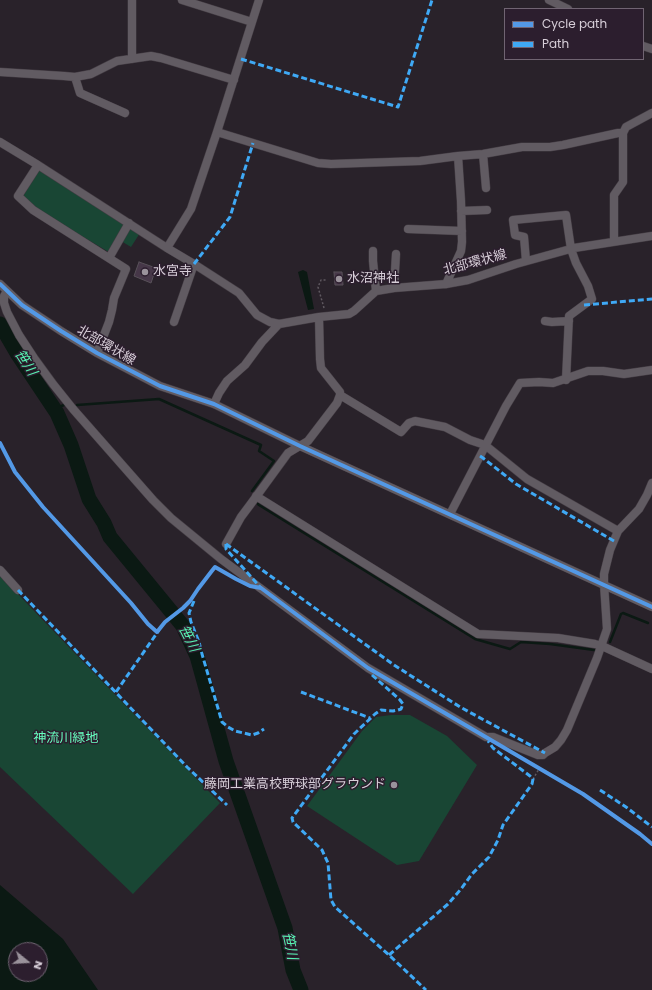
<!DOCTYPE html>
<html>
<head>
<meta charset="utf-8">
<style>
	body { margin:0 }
	#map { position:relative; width:652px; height:990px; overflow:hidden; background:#29222a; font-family:Poppins,sans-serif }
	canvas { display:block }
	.legend { position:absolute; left:504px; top:8px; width:140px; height:52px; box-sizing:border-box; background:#2c1e2e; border:1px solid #706472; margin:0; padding:5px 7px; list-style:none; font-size:12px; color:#d7ced8 }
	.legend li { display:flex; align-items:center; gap:8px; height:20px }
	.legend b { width:20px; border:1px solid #706472 }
	.north { position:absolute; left:8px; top:942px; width:40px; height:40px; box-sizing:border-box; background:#2c1e2e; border:1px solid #706472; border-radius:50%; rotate:108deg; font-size:11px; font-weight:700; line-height:16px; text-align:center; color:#d7ced8 }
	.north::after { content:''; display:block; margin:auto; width:14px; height:18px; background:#9a929b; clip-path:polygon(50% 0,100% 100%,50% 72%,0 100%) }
</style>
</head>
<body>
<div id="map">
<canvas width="652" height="990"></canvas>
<ul class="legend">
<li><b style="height:5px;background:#5399e6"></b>Cycle path</li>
<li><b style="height:5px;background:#3fa9f5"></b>Path</li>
</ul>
<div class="north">N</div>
</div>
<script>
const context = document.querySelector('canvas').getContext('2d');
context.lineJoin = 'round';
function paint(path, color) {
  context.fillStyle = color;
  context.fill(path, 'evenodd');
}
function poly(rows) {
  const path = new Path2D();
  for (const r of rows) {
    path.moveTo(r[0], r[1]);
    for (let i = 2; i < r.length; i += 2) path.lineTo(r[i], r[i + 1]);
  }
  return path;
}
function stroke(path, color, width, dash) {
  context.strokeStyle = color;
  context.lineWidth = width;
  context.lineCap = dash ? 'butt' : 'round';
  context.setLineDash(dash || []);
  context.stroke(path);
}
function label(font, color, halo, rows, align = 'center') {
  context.font = font + ' Poppins,"Noto Sans JP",sans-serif';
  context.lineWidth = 3;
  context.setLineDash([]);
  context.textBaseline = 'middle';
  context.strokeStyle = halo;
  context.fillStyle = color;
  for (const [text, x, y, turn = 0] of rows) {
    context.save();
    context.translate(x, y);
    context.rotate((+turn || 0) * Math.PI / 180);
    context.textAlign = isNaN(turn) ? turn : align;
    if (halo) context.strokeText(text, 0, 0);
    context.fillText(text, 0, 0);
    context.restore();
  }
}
paint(poly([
	[40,169,123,222,124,227,111,251,107,251,68,228,27,202,23,196],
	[132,227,140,233,131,247,121,241,128,228],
	[0,575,36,613,220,803,133,894,0,767],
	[391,715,410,715,447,736,477,765,419,861,397,865,307,806,362,731,376,717]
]), '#194634');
paint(poly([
	[303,270,307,272,314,309,308,310,298,272],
	[0,885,63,939,98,990,0,990],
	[16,950,40,950,40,974,16,974]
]), '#0b1913');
stroke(poly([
	[77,405,159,399,261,445,259,451,274,461,252,491],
	[54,409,64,405],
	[258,504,259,505,475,639,510,649,521,642,550,644,594,650],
	[610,642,621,614,623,613,648,623]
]), '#0b1913', 2.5);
stroke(poly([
	[0,324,17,353,57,413,71,445,89,499,104,523,110,537,183,626,197,656,226,761,285,928,293,970,301,990]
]), '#0b1913', 15);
const building = poly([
	[139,262,156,268,151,283,134,276,139,262],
	[334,272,342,272,343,285,335,285,334,272]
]);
paint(building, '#463748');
stroke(building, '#585159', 1);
const minor = poly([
	[132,0,132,59],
	[182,0,252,22],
	[549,0,568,9],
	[643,46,652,49],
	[0,72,64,76,75,77,80,93,125,113],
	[75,77,91,74,117,61,151,56,161,58,234,80],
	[217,132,318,163,331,164,420,161,458,156],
	[0,142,38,165,167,248,194,264,239,293,257,315,270,322,279,324],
	[483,154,486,188],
	[38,165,18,196,33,210,126,269,114,298,112,310,109,322,97,353],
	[461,211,487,210],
	[408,229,462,231],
	[614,241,614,195,623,182,623,133,626,127,652,113],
	[167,248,191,209,217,132,259,0],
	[373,251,373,261,376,291],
	[109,258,129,223],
	[526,261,524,237,515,235,513,220,566,215,571,249,576,263,588,286,592,299,569,316,566,380],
	[0,284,22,305,61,331,97,353,160,386,214,404,300,446,652,607],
	[446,284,461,251,462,242,461,201,458,156,483,154,522,147,550,147,563,145,618,133,623,133],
	[394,288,396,254],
	[7,291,4,296,4,303,7,312,19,335,34,358,53,384,73,409,153,500,171,518,221,559,368,668,486,737,493,737,538,755,543,755,545,753,555,747,561,740,567,730,597,658,607,629,604,584,604,574,610,550,618,531,639,509,647,495,652,483],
	[545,321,552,322,569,321],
	[174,322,194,264],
	[340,395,401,432,409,423,415,421,445,427,470,440,485,445,527,479,618,531],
	[214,404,219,393,227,381,245,365,262,342,279,324,319,317,349,314,354,311,376,291,394,288,446,284,468,280,516,264,574,248,652,236],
	[256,496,478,634,558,638,595,644,602,646,652,669],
	[450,514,506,406,520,383,539,382,553,383,588,371,603,371,624,374,652,370],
	[226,544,241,517,250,505,288,453,308,441,337,403,340,395,340,392,321,368,320,359,319,317],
	[0,570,18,590]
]);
stroke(minor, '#453e45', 9);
stroke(poly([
	[324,308,318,287,321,280,326,280],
	[533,779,539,769]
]), '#5f5960', 1.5, [2, 2]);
stroke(minor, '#615b62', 8);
stroke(poly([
	[241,59,398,107,432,0],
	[194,264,230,217,253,143],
	[584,305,652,299],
	[480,456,483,458,516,484,614,541],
	[226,544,394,665,460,707,545,753],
	[226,544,226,549,253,579,261,588],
	[18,590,187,767,227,805],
	[194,601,189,613,191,622,199,642,202,654,222,722,228,727,235,731,252,735,258,733,264,729],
	[372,675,400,700,403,704,401,709,398,710,393,711,381,710,375,714,354,734,292,818,293,822,322,850,328,863,331,900,335,907,389,955,426,990],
	[116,692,159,630],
	[301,692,370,718],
	[600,790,626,807,652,827],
	[389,955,448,904,461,889,472,874,489,857,498,840,503,825,532,784,533,779,530,776,493,748,488,741]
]), '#3fa9f5', 3, [6, 3]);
stroke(poly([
	[0,284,22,305,61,331,97,353,160,386,214,404,300,446,652,607],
	[0,443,15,472,43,507,131,603,148,624,157,632,165,622,183,608,190,601,198,589,211,572,215,567,236,579,250,586,261,588,368,668,583,794,640,834,652,844]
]), '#5399e6', 4);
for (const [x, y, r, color] of [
	[145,272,4,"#9a929b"],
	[339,279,4,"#9a929b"],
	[394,785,4,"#9a929b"]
]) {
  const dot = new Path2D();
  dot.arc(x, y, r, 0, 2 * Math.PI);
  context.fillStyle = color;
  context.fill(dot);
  stroke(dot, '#2c1e2e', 1.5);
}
label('13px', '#d7ced8', '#2c1e2e', [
	["北部環状線",475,263,-15],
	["北部環状線",106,346,30]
]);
label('13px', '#d7ced8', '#2c1e2e', [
	["水宮寺",153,272],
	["水沼神社",347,279],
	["藤岡工業高校野球部グラウンド",386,785,"right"]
], 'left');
label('13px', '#66ffbf', '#2c1e2e', [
	["神流川緑地",66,739]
]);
label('italic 14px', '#57f2b2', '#2c1e2e', [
	["笹川",25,363,57],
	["笹川",188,639,63],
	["笹川",289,946,78]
]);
</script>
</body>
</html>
